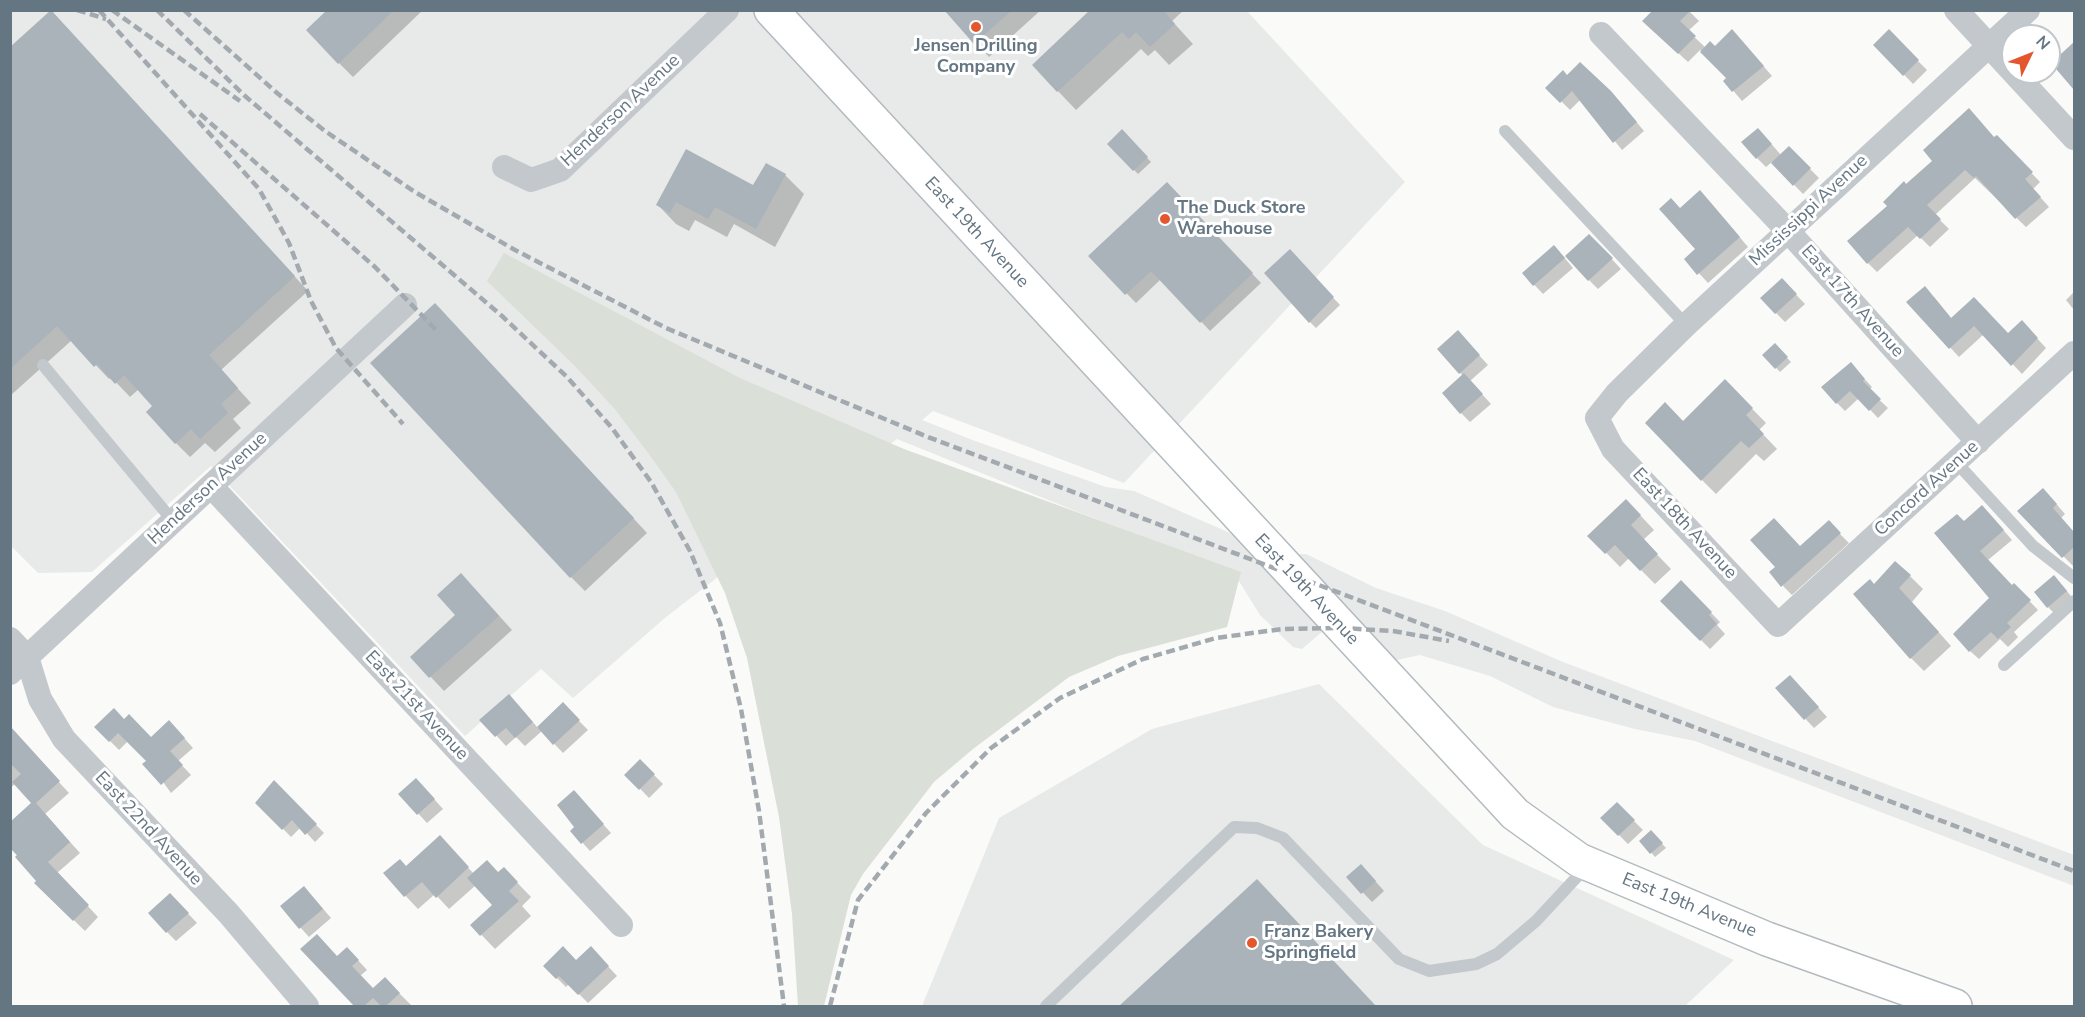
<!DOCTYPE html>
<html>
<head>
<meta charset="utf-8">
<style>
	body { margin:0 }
	#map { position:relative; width:2085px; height:1017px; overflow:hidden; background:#fafaf8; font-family:"Nunito Sans",sans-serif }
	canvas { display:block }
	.frame { position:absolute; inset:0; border:12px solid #657683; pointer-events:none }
	.north { position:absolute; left:2001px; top:24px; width:60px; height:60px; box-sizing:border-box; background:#fff; border:2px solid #c1c8cd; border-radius:50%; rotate:47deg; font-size:16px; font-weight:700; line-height:24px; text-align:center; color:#657683 }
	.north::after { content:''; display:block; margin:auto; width:21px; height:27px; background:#e4572e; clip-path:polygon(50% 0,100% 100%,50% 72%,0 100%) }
</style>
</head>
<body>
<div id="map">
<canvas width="2085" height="1017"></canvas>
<div class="frame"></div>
<div class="north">N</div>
</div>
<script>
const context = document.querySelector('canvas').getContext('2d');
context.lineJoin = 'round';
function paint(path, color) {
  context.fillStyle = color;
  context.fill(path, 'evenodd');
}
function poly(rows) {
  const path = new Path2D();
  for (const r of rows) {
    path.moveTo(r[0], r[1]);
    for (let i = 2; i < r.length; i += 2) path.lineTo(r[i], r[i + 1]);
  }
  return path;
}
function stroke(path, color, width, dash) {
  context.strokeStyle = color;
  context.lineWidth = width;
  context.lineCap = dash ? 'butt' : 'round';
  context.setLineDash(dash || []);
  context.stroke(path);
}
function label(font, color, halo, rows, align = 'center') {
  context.font = font + ' "Nunito Sans",sans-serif';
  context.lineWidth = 6;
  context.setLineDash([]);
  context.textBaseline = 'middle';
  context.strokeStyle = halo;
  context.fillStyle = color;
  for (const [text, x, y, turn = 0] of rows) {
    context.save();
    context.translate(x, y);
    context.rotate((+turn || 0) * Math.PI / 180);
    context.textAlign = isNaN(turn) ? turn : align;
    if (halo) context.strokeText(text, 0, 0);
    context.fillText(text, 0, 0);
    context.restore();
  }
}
paint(poly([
	[10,11,1247,11,1405,182,1124,483,933,411,922,420,975,441,1106,487,1134,491,1230,533,1242,542,1323,631,1302,649,1293,647,1260,615,1232,570,1078,512,897,439,666,617,573,698,541,669,465,736,211,466,92,572,38,573,10,545],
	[1298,554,1306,554,1376,588,1445,611,1563,662,2074,855,2074,886,1695,741,1635,729,1553,707,1490,676,1420,655,1392,661,1295,558],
	[1319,684,1483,845,1734,960,1685,1006,922,1006,999,818,1152,729]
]), '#e8e9e9');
paint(poly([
	[504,253,740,378,904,449,1241,572,1227,627,1118,656,1069,677,973,749,934,782,863,874,851,895,824,1006,798,1006,792,914,779,817,747,658,725,593,676,492,649,454,614,408,574,365,487,281]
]), '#dadfd7');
paint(poly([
	[329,10,423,10,353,77,339,63],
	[946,10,1041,10,989,57],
	[1093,10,1184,10,1172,21,1193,44,1169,65,1155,50,1148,56,1141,49,1076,110,1058,91],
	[1688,10,1699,21,1688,31,1706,48,1741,40,1772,76,1742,101,1725,81,1728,78,1700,50,1688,62,1653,30],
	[65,26,308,291,221,370,251,403,233,419,241,428,215,452,205,443,190,457,176,443,154,406,139,389,130,397,111,377,109,379,72,340,10,396,10,50],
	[1889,32,1927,70,1913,84,1875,45],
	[2074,44,2074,88,2053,63],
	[1567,76,1619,101,1644,131,1622,150,1581,99,1570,110,1548,88],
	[1122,131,1151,162,1138,174,1109,144],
	[1997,137,2040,182,2033,189,2049,207,2026,227,1975,178,1935,215,1949,229,1930,247,1918,235,1877,272,1868,263,1890,206,1906,186],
	[1767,139,1781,155,1789,148,1819,178,1803,194,1772,162,1766,167,1757,158],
	[785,175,804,194,775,247,734,224,727,237,695,220,689,231,676,224,658,205,754,187],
	[1176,193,1261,283,1210,331,1161,279,1136,303,1090,256],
	[1709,201,1748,247,1708,283,1686,259,1698,249,1680,209],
	[1599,245,1621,269,1598,289,1589,280],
	[1563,256,1573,268,1543,294,1524,274],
	[1296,258,1340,305,1316,328,1310,322],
	[1782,280,1805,304,1785,322,1762,299],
	[2074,292,2074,310,2066,300],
	[1934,297,1952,319,2008,335,2022,322,2046,348,2022,374,1984,334,1959,357,1908,302],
	[449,319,647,533,585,591,571,577],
	[1467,342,1488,365,1470,381,1491,404,1470,422,1461,413,1463,376,1439,349],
	[1775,345,1791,362,1780,372,1764,355],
	[1858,372,1872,387,1869,390,1888,408,1878,418,1859,398,1845,411,1837,403],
	[1725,381,1766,423,1759,430,1777,449,1764,461,1756,454,1716,494,1702,480,1683,423],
	[2052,499,2065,514,2061,518,2074,533,2073,566,2019,511],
	[1640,515,1654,530,1643,540,1671,569,1655,584,1629,558,1620,567,1590,536],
	[1991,516,2012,540,1988,560,2012,587,2014,585,2038,610,2014,632,2018,637,2008,647,2000,639,1979,659,1970,651,1991,599,1964,523],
	[1838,532,1849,543,1792,595,1783,586,1800,548],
	[1910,576,1923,589,1912,602,1951,646,1924,671,1911,658,1875,586],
	[1681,582,1720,622,1717,625,1725,634,1710,649,1662,601],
	[2063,586,2074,600,2057,616,2048,607],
	[475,589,512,630,444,691,412,657,457,615],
	[1799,686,1827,717,1814,728,1777,689],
	[518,705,538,728,563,705,588,730,563,753,542,731,525,746,516,737,506,746,482,720],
	[124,721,151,739,178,731,193,748,178,761,191,775,171,793,148,761,128,741,119,750,96,727],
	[10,729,69,793,45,814,80,853,57,873,98,917,85,931,36,883,38,881,10,847,34,803,15,784,10,788],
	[640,761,663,784,649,798,627,775],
	[274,782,324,833,315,842,301,827,291,837,258,803,269,792,266,789],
	[425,789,443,809,427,823,400,794],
	[581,800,611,833,590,851,572,831,576,828],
	[1617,804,1643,830,1628,844,1602,818],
	[1655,836,1666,848,1655,857,1641,841],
	[452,850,474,874,498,874,504,869,531,897,522,906,531,916,495,949,472,925,494,905,476,885,449,909,435,894,418,909,385,874],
	[1370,875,1384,891,1372,902,1348,877],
	[1256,881,1375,1006,1121,1006],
	[313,897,331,918,309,937,282,907],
	[179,904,197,923,176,941,167,932],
	[591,948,617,976,588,1003,569,984,566,987,545,966,577,962],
	[303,949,337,957,356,958,367,970,360,976,374,990,385,979,412,1006,356,1006]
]), '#0003');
paint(poly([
	[51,10,295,276,209,355,238,388,221,404,228,413,200,439,191,429,175,444,146,412,152,406,124,375,115,384,97,364,94,367,57,326,10,369,10,47],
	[327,10,394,10,338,64,306,30],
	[944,10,1012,10,974,44],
	[1090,10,1163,10,1175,24,1150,47,1136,32,1129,39,1122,32,1057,92,1032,65],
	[1653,10,1691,10,1680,21,1696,36,1678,54,1642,21],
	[1732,29,1764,66,1732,92,1723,81,1726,78,1700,52,1710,41,1715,46],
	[1889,29,1919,60,1903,76,1873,45],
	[2074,42,2074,90,2051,63],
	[1580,62,1611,91,1637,122,1613,143,1572,91,1560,103,1545,88,1563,70,1567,75],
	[1969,108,1994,137,1997,135,2033,172,2025,179,2041,197,2015,219,1976,176,1974,178,1965,170,1927,205,1941,219,1920,239,1908,227,1867,264,1847,241,1887,206,1883,202,1904,181,1906,184,1932,161,1923,150],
	[1758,128,1772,144,1756,159,1741,142],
	[1122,129,1148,157,1133,171,1107,144],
	[1789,146,1811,168,1793,186,1771,163],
	[686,149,753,185,766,163,786,174,756,229,715,207,708,219,676,202,670,213,656,205],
	[1167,182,1253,273,1200,323,1151,271,1125,295,1088,256],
	[1700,190,1740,237,1697,275,1684,259,1695,249,1659,209,1671,198,1680,208],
	[1589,234,1613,258,1588,281,1565,256],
	[1554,245,1565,258,1533,286,1522,273],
	[1290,249,1334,297,1309,323,1264,273],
	[1782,278,1797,294,1775,314,1760,298],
	[1925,286,1951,318,1974,297,2008,333,2022,320,2038,338,2011,366,1974,326,1949,349,1906,302],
	[435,303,634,518,570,578,370,363],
	[1458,330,1480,355,1459,374,1437,349],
	[1775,343,1788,357,1775,369,1762,355],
	[1851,362,1865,379,1863,381,1881,399,1869,411,1850,391,1836,404,1821,387],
	[1464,373,1483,394,1460,414,1442,393],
	[1725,379,1753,408,1746,415,1764,434,1749,448,1741,441,1701,481,1645,423,1665,402,1683,421],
	[2043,488,2057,504,2053,508,2074,532,2074,547,2062,558,2017,511],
	[1626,499,1641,515,1631,525,1658,554,1640,571,1615,545,1605,554,1587,536],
	[1982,505,2004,530,1980,551,2012,585,2014,583,2031,600,2007,623,2011,627,1998,639,1991,632,1969,652,1953,634,1989,598,1934,533,1957,514,1964,521],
	[1774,518,1800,546,1829,520,1841,533,1781,587,1769,572,1775,567,1750,540],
	[1895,561,1911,575,1899,588,1939,632,1910,659,1853,594,1870,579,1874,584],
	[461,573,499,616,429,678,410,657,455,615,437,595],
	[2054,575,2067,591,2047,608,2034,592],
	[1681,580,1712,612,1709,615,1717,624,1700,641,1660,601],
	[1790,675,1819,707,1804,720,1775,688],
	[509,694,533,722,515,738,506,728,495,737,479,720],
	[563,702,580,720,553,745,537,727],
	[114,708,124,719,129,714,151,737,169,720,185,738,170,751,183,765,161,785,142,764,146,761,118,733,109,742,94,727],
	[10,726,60,781,36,803,70,842,48,862,89,905,73,921,34,883,36,881,15,857,17,855,10,848,10,822,31,803,12,782,21,774,10,763],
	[640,759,655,774,639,790,624,775],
	[416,778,435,799,417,815,398,794],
	[274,780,317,824,305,835,292,820,282,830,255,803],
	[574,790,604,824,581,844,570,831,574,827,557,805],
	[1617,802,1635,820,1618,836,1600,818],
	[1651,830,1663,843,1650,854,1639,841],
	[440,835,469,867,436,898,422,882,404,897,383,873,400,859,406,866],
	[487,860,498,872,504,867,518,882,509,891,519,901,480,936,470,925,492,905,467,878],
	[1361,864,1376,881,1361,894,1346,877],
	[1257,879,1376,1006,1119,1006],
	[304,886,323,909,299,929,280,906],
	[170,893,189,913,166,933,148,913],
	[317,934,337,956,347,947,359,960,352,966,373,988,385,977,400,993,386,1006,381,1006,373,998,364,1006,354,1006,300,949],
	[563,946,576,960,591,946,609,966,578,995,559,976,556,979,543,966]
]), '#aab3b9');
const secondary = poly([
	[771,10,1515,814,1579,860,1767,939,1955,1006]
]);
stroke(secondary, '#b3babf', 36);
stroke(poly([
	[1505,131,1686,325],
	[43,365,173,521],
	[1956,462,2033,546,2074,578],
	[2004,665,2074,601],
	[1046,1006,1234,827,1257,828,1283,838,1399,959,1429,971,1476,964,1497,954,1536,921,1588,865]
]), '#c3c8cc', 12);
stroke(poly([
	[1956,10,2074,138],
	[2028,10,1686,325,1617,393,1597,418,1613,449,1778,625,2074,353],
	[1601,34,1788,231,1978,442],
	[504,167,531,180,560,170,727,10],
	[211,486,621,925],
	[10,639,27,657,40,699,64,739,229,914,307,1006],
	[10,673,405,305]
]), '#c3c8cc', 24);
stroke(secondary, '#fff', 33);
stroke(poly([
	[77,10,106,19],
	[99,10,259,189,289,243,311,301,336,348,403,424],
	[112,10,240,101],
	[157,10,245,96,502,316,567,377,612,428,651,482,690,551,720,623,741,709,759,811,784,1006],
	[184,10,277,93,325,131,415,192,515,250,666,328,928,437,2074,871],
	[200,114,375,267,439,333],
	[830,1006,858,900,926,813,991,748,1060,698,1143,659,1216,638,1282,629,1342,628,1393,631,1449,641]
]), '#a2aab0', 4.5, [9, 4.5]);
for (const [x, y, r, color] of [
	[976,27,6,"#e4572e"],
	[1165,219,6,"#e4572e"],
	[1252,943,6,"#e4572e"]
]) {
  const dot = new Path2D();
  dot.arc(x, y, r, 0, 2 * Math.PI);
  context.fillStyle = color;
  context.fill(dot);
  stroke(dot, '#fff', 2);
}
label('bold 18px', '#657683', '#fff', [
	["Jensen Drilling",976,47,"center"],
	["Company",976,68,"center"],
	["The Duck Store",1177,209],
	["Warehouse",1177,230],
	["Franz Bakery",1264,933],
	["Springfield",1264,954]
], 'left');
label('18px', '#657683', '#fff', [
	["Henderson Avenue",621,111,-43],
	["Mississippi Avenue",1809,211,-43],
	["East 19th Avenue",976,233,47],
	["East 17th Avenue",1852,302,48],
	["Henderson Avenue",208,489,-43],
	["Concord Avenue",1927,489,-42],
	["East 18th Avenue",1684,524,47],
	["East 19th Avenue",1306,590,47],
	["East 21st Avenue",416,706,47],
	["East 22nd Avenue",148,829,47],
	["East 19th Avenue",1689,906,22]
]);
</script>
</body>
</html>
